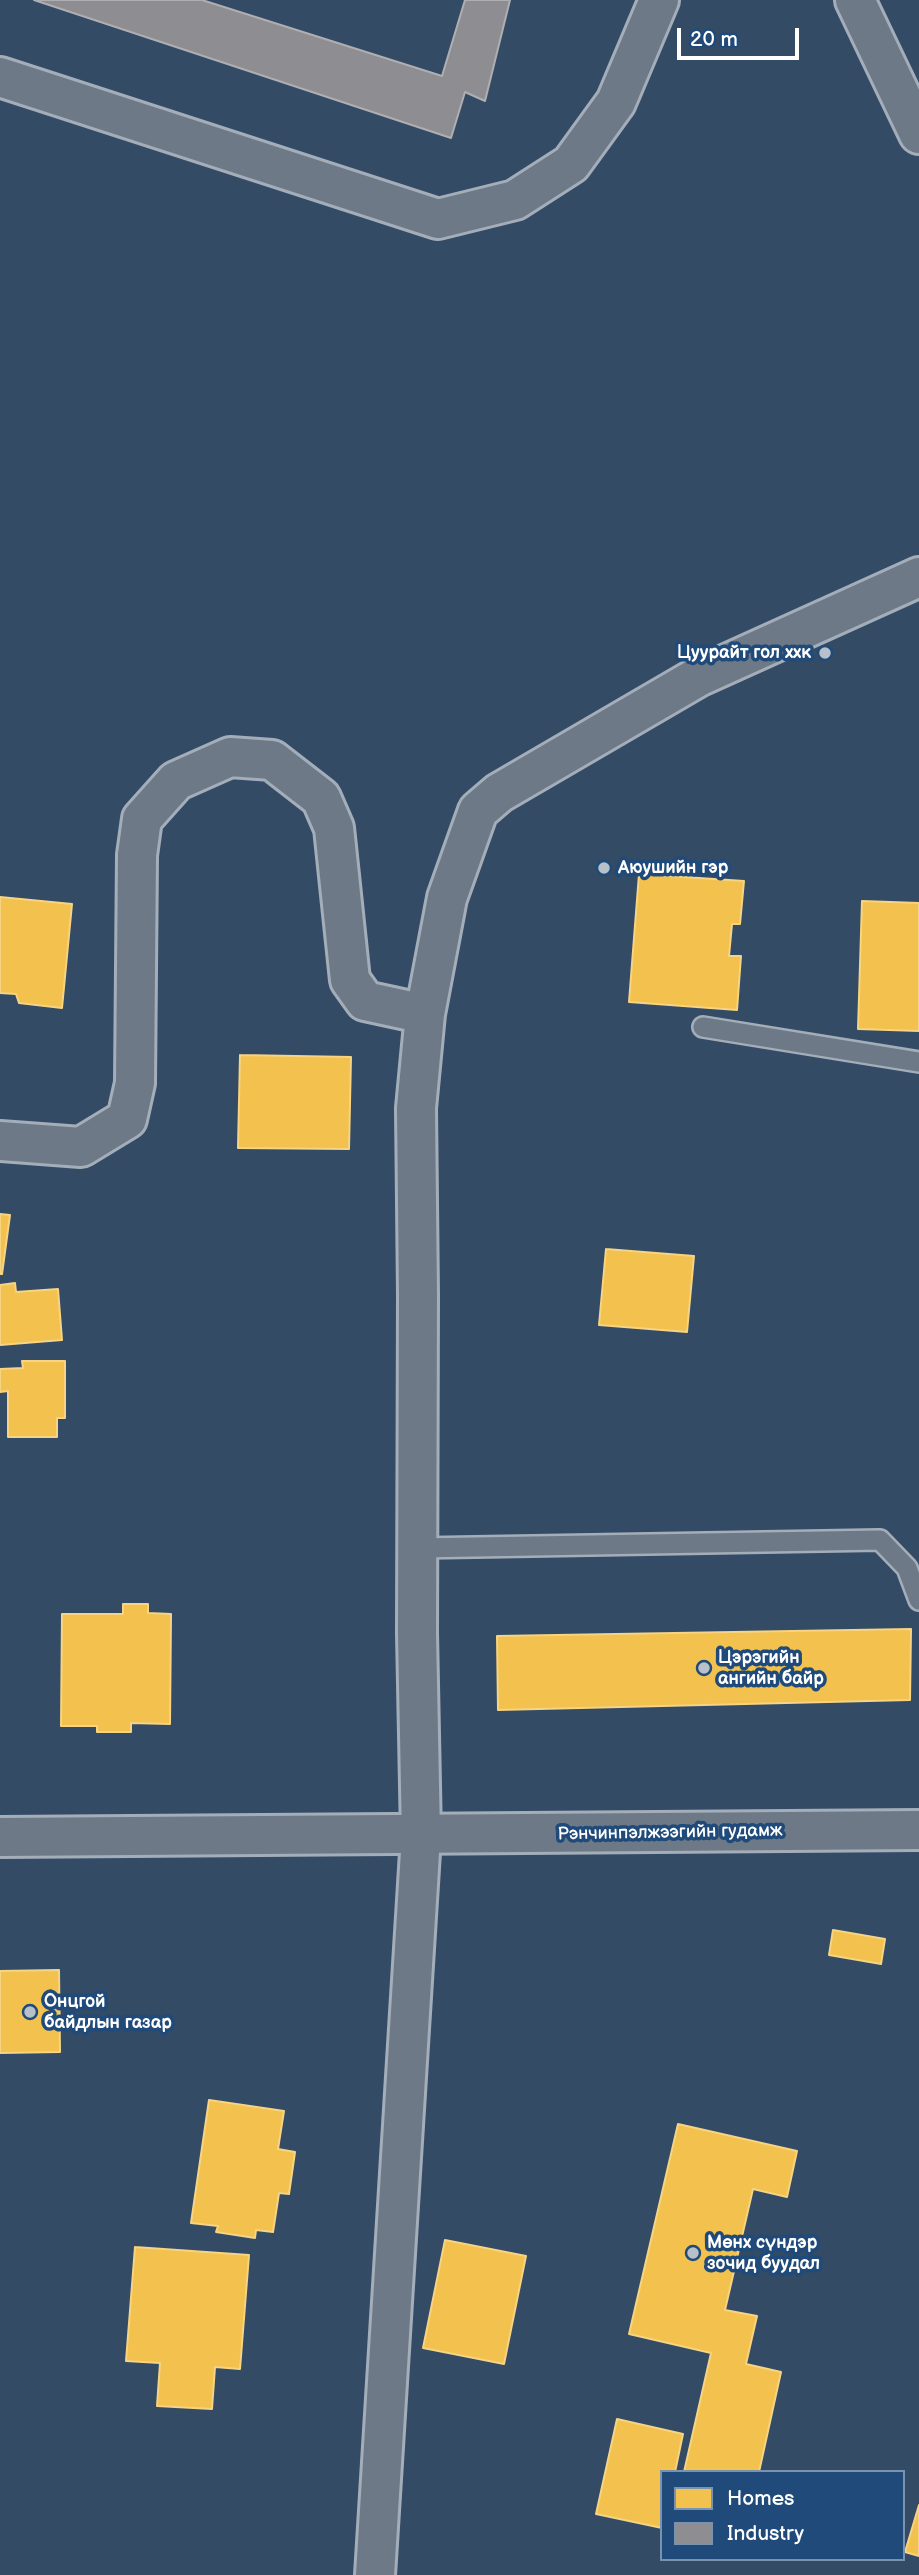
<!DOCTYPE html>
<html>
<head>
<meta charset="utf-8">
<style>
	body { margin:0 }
	#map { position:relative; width:919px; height:2575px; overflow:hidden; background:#344b65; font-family:"Balsamiq Sans",sans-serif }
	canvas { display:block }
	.legend { position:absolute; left:660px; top:2470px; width:245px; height:91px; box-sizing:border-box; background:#1f4a7a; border:2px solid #7992af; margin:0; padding:9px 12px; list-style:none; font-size:21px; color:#fff }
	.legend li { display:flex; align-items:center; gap:14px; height:35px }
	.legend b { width:35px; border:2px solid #7992af }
	.scale { position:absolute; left:677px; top:28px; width:122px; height:32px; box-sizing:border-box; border:4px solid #fff; border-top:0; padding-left:9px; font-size:21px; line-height:24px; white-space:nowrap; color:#fff; -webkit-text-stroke:5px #1f4a7a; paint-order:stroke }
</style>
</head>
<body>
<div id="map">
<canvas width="919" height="2575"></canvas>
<ul class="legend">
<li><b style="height:19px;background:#f2c14e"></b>Homes</li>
<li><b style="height:19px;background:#8d8d92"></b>Industry</li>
</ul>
<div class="scale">20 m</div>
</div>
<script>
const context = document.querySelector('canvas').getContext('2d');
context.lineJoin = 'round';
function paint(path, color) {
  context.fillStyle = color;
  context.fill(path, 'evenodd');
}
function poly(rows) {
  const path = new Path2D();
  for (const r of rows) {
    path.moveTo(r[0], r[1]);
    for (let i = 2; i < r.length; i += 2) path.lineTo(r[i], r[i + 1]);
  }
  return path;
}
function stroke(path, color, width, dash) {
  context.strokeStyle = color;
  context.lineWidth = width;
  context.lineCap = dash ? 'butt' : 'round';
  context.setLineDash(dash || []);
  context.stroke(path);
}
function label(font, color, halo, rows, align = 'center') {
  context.font = font + ' "Balsamiq Sans",sans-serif';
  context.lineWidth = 7;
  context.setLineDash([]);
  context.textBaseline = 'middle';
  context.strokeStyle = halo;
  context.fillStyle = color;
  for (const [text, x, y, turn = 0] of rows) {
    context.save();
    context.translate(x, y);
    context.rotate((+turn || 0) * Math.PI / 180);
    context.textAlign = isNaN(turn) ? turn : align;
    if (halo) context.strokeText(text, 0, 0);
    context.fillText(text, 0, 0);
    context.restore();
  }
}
const homes = poly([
	[639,874,744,881,740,924,732,924,729,956,741,956,737,1010,629,1002,639,874],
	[0,897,72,904,62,1008,19,1003,16,994,0,993,0,897],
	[862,901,919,903,919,1031,858,1029,862,901],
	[240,1055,351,1057,349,1149,238,1148,240,1055],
	[0,1214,10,1215,2,1274,0,1274,0,1214],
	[606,1249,694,1256,687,1332,599,1325,606,1249],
	[15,1283,16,1292,58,1289,62,1340,0,1345,0,1285,15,1283],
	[22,1361,65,1361,65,1418,57,1418,57,1437,8,1437,8,1391,0,1392,0,1369,23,1368,22,1361],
	[123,1604,148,1604,148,1613,171,1614,170,1724,131,1723,131,1732,97,1732,97,1726,61,1726,62,1614,123,1614,123,1604],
	[911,1629,910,1700,498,1710,497,1636,911,1629],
	[833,1930,885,1939,881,1964,829,1955,833,1930],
	[59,1970,60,2052,0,2053,0,1971,59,1970],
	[209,2100,284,2111,278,2149,295,2152,289,2194,279,2193,273,2232,256,2230,255,2238,216,2232,218,2226,191,2223,209,2100],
	[678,2124,797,2151,787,2197,753,2189,725,2310,757,2316,746,2364,781,2372,759,2472,684,2472,711,2353,629,2334,678,2124],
	[445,2240,526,2256,504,2364,423,2348,445,2240],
	[135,2247,249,2255,240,2369,215,2367,212,2409,157,2406,160,2363,126,2361,135,2247],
	[617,2419,683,2434,675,2472,662,2472,662,2528,596,2514,617,2419],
	[919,2505,919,2556,905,2552,919,2505]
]);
paint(homes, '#f2c14e');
stroke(homes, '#f6d483', 2);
const industry = poly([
	[34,0,202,0,442,76,465,0,510,0,485,101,465,92,451,138,34,0]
]);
paint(industry, '#8d8d92');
stroke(industry, '#afafb3', 2);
const service = poly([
	[703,1027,919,1062],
	[417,1548,880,1540,907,1568,919,1600]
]);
const minor = poly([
	[0,77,438,219,515,200,571,164,616,102,659,0],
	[0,1141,81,1147,127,1119,135,1083,137,855,142,819,176,781,230,757,272,760,321,798,334,828,350,980,365,1001,425,1014],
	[375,2575,421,1836,417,1633,418,1296,416,1108,425,1014,447,898,478,811,499,793,698,677,919,577]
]);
const tertiary = poly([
	[855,0,919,134],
	[0,1837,919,1830]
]);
stroke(service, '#a4aeba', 24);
stroke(minor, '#a4aeba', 44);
stroke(tertiary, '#a4aeba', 44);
stroke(service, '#6d7986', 19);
stroke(minor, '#6d7986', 38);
stroke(tertiary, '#6d7986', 38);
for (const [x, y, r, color] of [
	[825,653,7,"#b8c0c9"],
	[604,868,7,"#b8c0c9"],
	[704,1668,7,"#b8c0c9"],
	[30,2012,7,"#b8c0c9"],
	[693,2253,7,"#b8c0c9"]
]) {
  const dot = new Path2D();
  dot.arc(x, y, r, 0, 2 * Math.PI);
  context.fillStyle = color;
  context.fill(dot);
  stroke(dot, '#1f4a7a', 2.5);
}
label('bold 18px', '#fff', '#1f4a7a', [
	["Цуурайт гол ххк",811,653,"right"],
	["Аюушийн гэр",618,868],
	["Цэрэгийн",718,1658],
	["ангийн байр",718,1679],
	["Онцгой",44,2002],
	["байдлын газар",44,2023],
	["Мөнх сүндэр",707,2243],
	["зочид буудал",707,2264]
], 'left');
label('18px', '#fff', '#1f4a7a', [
	["Рэнчинпэлжээгийн гудамж",670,1833,-1]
]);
</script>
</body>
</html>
